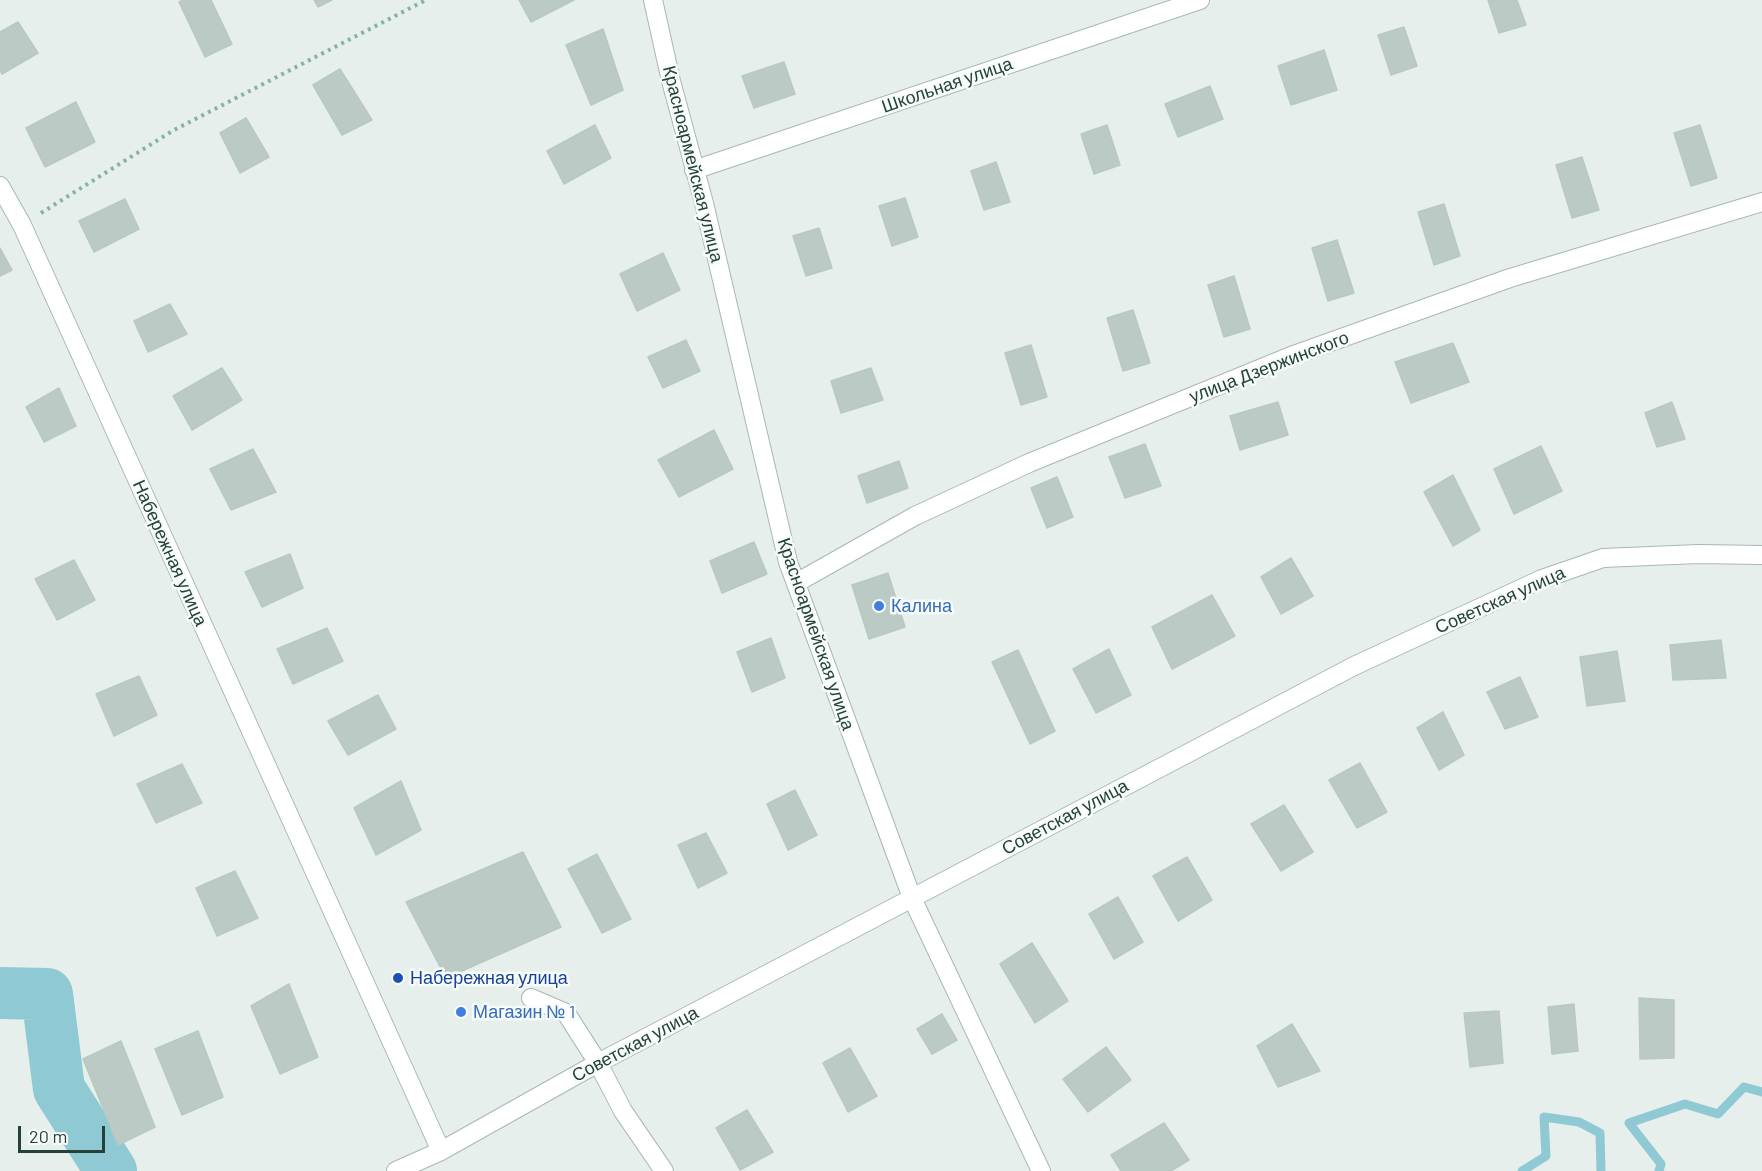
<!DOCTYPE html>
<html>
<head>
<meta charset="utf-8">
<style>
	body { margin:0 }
	#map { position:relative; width:1762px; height:1171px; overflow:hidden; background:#e6efeb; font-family:Barlow,sans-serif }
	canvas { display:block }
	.scale { position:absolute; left:18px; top:1126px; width:87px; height:27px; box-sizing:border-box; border:3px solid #24423a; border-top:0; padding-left:8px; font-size:18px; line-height:21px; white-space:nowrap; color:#24423a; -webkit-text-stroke:4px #f7fbf9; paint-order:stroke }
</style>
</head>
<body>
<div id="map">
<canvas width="1762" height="1171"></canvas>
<div class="scale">20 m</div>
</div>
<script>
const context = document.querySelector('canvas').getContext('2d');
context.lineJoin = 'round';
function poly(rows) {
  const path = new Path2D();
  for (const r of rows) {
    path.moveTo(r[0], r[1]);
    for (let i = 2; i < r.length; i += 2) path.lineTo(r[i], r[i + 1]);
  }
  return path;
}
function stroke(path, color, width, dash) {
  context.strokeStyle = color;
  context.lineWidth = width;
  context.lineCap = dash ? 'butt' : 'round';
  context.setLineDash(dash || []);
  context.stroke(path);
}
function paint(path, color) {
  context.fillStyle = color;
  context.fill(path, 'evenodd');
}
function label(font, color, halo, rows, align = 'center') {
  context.font = font + ' Barlow,sans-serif';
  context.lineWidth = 5;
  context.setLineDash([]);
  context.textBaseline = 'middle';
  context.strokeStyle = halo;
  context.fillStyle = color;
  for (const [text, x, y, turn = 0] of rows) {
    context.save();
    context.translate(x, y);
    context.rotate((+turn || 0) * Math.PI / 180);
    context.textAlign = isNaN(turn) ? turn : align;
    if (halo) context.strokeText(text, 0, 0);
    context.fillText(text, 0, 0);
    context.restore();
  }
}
stroke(poly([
	[1522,1171,1546,1156,1544,1117,1579,1122,1600,1133,1601,1171],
	[1659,1171,1661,1164,1629,1123,1685,1104,1718,1114,1744,1087,1762,1092]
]), '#8ec9d4', 9);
stroke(poly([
	[0,993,47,994,59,1089,111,1171]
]), '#8ec9d4', 52);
const building = poly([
	[183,0,211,0,232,44,205,57,179,2,183,0],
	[314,0,332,0,318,7,314,0],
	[519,0,574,0,531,22,519,0],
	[1488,0,1517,0,1526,25,1499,33,1488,0],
	[18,22,38,53,2,74,0,70,0,32,18,22],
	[1404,27,1417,66,1391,75,1378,35,1404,27],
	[603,29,623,90,591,105,566,45,603,29],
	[1324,50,1337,90,1291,105,1278,66,1324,50],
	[784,62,795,94,754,108,742,76,784,62],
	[340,69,372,120,342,135,313,85,340,69],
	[1210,86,1223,119,1178,137,1165,104,1210,86],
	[76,102,95,142,45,167,26,128,76,102],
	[246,118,269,157,240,173,220,133,246,118],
	[595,125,611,158,564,184,547,151,595,125],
	[1107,125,1120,165,1094,174,1081,134,1107,125],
	[1700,125,1717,178,1691,186,1674,133,1700,125],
	[1582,157,1599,210,1572,218,1556,165,1582,157],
	[996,162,1010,202,984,210,971,171,996,162],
	[905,198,918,237,892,246,879,206,905,198],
	[125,199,139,229,94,252,79,221,125,199],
	[1444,204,1460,256,1434,265,1418,212,1444,204],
	[819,228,832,268,806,276,793,236,819,228],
	[1337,240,1354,293,1328,301,1312,248,1337,240],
	[0,248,12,270,0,276,0,248],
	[663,253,680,290,637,311,620,274,663,253],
	[1234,276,1250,329,1224,337,1208,285,1234,276],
	[170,304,187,334,148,352,134,321,170,304],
	[1133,310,1150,363,1123,371,1107,318,1133,310],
	[686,340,700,371,663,388,648,357,686,340],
	[1453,343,1469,382,1411,403,1395,362,1453,343],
	[1031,345,1047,397,1021,405,1005,353,1031,345],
	[222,368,242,400,192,430,173,396,222,368],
	[871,368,883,400,841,413,831,381,871,368],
	[59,388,76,426,44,442,26,407,59,388],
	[1278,402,1288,435,1240,450,1230,416,1278,402],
	[1672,402,1685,439,1657,447,1645,413,1672,402],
	[714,430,733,469,679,497,658,460,714,430],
	[1145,444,1161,486,1125,498,1109,457,1145,444],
	[1541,446,1562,491,1514,514,1494,469,1541,446],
	[253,449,276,492,231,510,210,469,253,449],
	[899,461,908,488,867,503,858,476,899,461],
	[1453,475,1480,530,1453,546,1424,492,1453,475],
	[1057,477,1073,517,1047,528,1031,488,1057,477],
	[754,542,767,574,722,593,710,561,754,542],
	[290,554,303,588,262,607,245,572,290,554],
	[1291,558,1313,596,1281,614,1261,577,1291,558],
	[74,560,95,600,57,620,35,579,74,560],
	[888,573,905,627,869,639,852,585,888,573],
	[1212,595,1235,636,1172,669,1152,627,1212,595],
	[327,628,343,661,293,684,277,649,327,628],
	[771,638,785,678,752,692,737,652,771,638],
	[1721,640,1726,678,1673,680,1670,645,1721,640],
	[1109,649,1131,695,1096,713,1073,669,1109,649],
	[1018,650,1055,731,1030,744,992,662,1018,650],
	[1617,651,1625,701,1587,706,1580,657,1617,651],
	[139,676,157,715,114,736,96,694,139,676],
	[1520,677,1538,717,1505,729,1487,692,1520,677],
	[378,695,396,729,348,755,328,721,378,695],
	[1443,712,1464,755,1439,770,1417,728,1443,712],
	[1360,763,1387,812,1357,828,1329,780,1360,763],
	[182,764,202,803,156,823,137,784,182,764],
	[401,781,421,830,376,855,354,808,401,781],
	[795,790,817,835,788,850,767,804,795,790],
	[1284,805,1313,852,1281,871,1251,824,1284,805],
	[706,833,727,873,698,888,678,845,706,833],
	[523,852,561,927,446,978,406,902,523,852],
	[597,854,631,919,602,933,568,869,597,854],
	[1187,857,1212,900,1178,921,1153,876,1187,857],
	[235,871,258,918,217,936,196,888,235,871],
	[1118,897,1143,942,1114,959,1089,914,1118,897],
	[1032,943,1068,1001,1035,1023,1000,964,1032,943],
	[289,984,318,1057,280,1074,251,1006,289,984],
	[1639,998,1674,1000,1674,1058,1640,1059,1639,998],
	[1574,1004,1578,1051,1552,1054,1548,1007,1574,1004],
	[1499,1011,1503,1063,1470,1067,1464,1013,1499,1011],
	[942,1014,957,1040,932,1054,917,1029,942,1014],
	[1292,1024,1320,1071,1278,1087,1257,1046,1292,1024],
	[198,1031,223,1097,182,1115,155,1049,198,1031],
	[121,1041,155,1127,118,1145,83,1059,121,1041],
	[1106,1047,1131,1080,1088,1112,1063,1079,1106,1047],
	[850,1048,877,1096,848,1112,823,1063,850,1048],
	[747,1110,773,1152,740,1170,716,1128,747,1110],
	[1164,1123,1189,1160,1171,1171,1121,1171,1111,1155,1164,1123]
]);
paint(building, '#bbcac4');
stroke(building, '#b8c9c2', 1.5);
const minor = poly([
	[653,0,671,81,704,203,788,562,912,898,1041,1171],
	[694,170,1200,0],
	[0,186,22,225,441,1151],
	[796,583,915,516,1029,463,1291,356,1510,278,1762,202],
	[531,998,566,1013,598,1063,623,1111,664,1171],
	[396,1171,441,1151,598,1063,1354,666,1542,579,1603,558,1698,554,1762,555]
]);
stroke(minor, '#a8b8b2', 20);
stroke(poly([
	[41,213,174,130,426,0]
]), '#86b3a5', 4, [3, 4.5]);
stroke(minor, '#fff', 18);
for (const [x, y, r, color] of [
	[879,606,6,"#3f7fe0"],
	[398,978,6,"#1a4fb4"],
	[461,1012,6,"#3f7fe0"]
]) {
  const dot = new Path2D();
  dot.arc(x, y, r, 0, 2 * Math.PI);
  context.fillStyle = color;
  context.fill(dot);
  stroke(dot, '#f7fbf9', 2);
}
label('18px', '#24423a', '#f7fbf9', [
	["Школьная улица",947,85,-19],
	["Красноармейская улица",693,164,76],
	["улица Дзержинского",1269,367,-21],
	["Набережная улица",170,553,66],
	["Советская улица",1500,600,-24],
	["Красноармейская улица",816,634,71],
	["Советская улица",1065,817,-28],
	["Советская улица",635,1044,-28]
]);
label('18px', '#366cbe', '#f7fbf9', [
	["Калина",891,606],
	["Магазин № 1",473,1012]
], 'left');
label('18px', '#164399', '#f7fbf9', [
	["Набережная улица",410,978]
], 'left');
</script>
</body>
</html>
